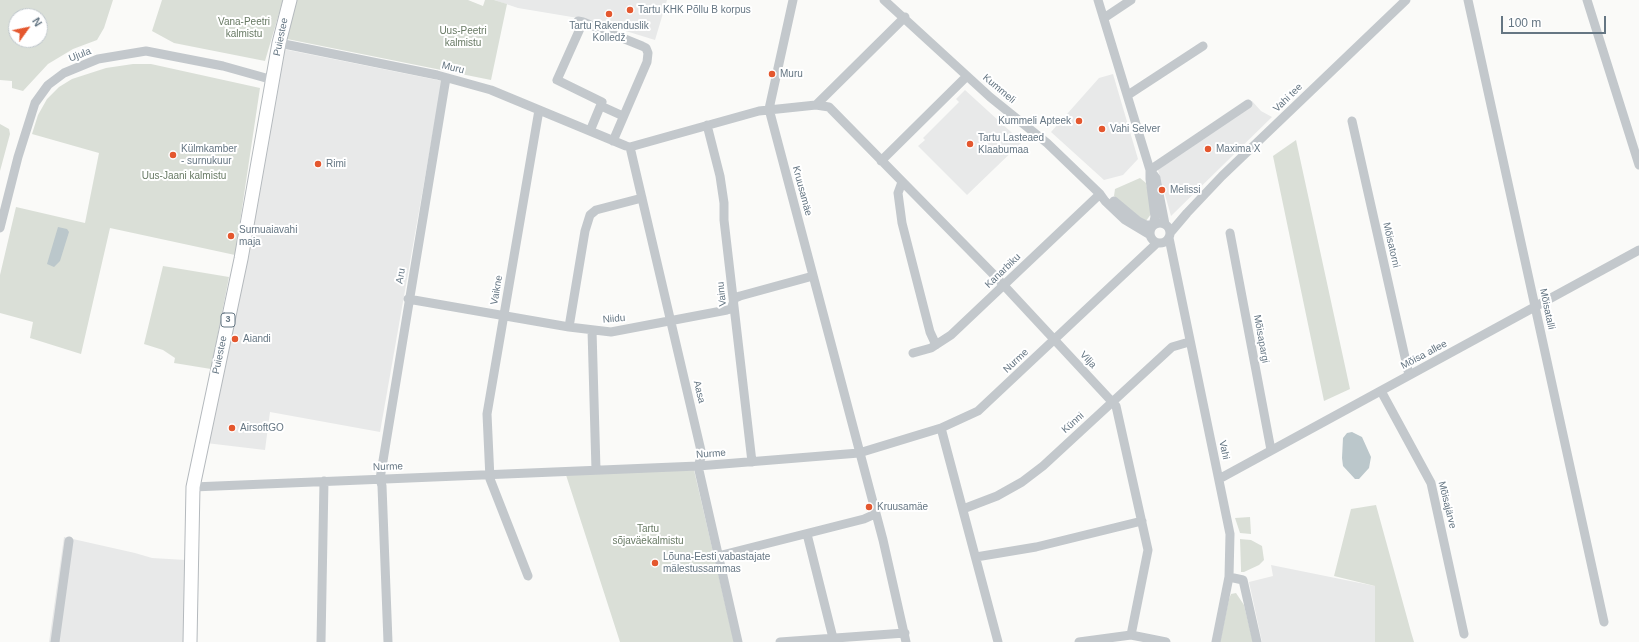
<!DOCTYPE html>
<html>
<head>
<meta charset="utf-8">
<style>
	body { margin:0 }
	#map { position:relative; width:1639px; height:642px; overflow:hidden; background:#fafaf8; font-family:Helvetica,sans-serif }
	canvas { display:block }
	.north { position:absolute; left:8px; top:8px; width:40px; height:40px; box-sizing:border-box; background:#fff; border:1px solid #c1c8cd; border-radius:50%; rotate:57deg; font-size:11px; font-weight:700; line-height:16px; text-align:center; color:#657683 }
	.north::after { content:''; display:block; margin:auto; width:14px; height:18px; background:#e4572e; clip-path:polygon(50% 0,100% 100%,50% 72%,0 100%) }
	.scale { position:absolute; left:1501px; top:16px; width:105px; height:18px; box-sizing:border-box; border:2px solid #657683; border-top:0; padding-left:5px; font-size:12px; line-height:14px; white-space:nowrap; color:#657683; -webkit-text-stroke:3px #fff; paint-order:stroke }
</style>
</head>
<body>
<div id="map">
<canvas width="1639" height="642"></canvas>
<div class="north">N</div>
<div class="scale">100 m</div>
</div>
<script>
const context = document.querySelector('canvas').getContext('2d');
context.lineJoin = 'round';
function paint(path, color) {
  context.fillStyle = color;
  context.fill(path, 'evenodd');
}
function poly(rows) {
  const path = new Path2D();
  for (const r of rows) {
    if (r.length === 3) {
      path.moveTo(r[0] + r[2], r[1]);
      path.arc(r[0], r[1], r[2], 0, 2 * Math.PI);
      continue;
    }
    path.moveTo(r[0], r[1]);
    for (let i = 2; i < r.length; i += 2) path.lineTo(r[i], r[i + 1]);
  }
  return path;
}
function stroke(path, color, width, dash) {
  context.strokeStyle = color;
  context.lineWidth = width;
  context.lineCap = dash ? 'butt' : 'round';
  context.setLineDash(dash || []);
  context.stroke(path);
}
function label(font, color, halo, rows, align = 'center') {
  context.font = font + ' Helvetica,sans-serif';
  context.lineWidth = 4;
  context.setLineDash([]);
  context.textBaseline = 'middle';
  context.strokeStyle = halo;
  context.fillStyle = color;
  for (const [text, x, y, turn = 0] of rows) {
    context.save();
    context.translate(x, y);
    context.rotate((+turn || 0) * Math.PI / 180);
    context.textAlign = isNaN(turn) ? turn : align;
    if (halo) context.strokeText(text, 0, 0);
    context.fillText(text, 0, 0);
    context.restore();
  }
}
paint(poly([
	[494,0,667,0,655,40,590,20,518,8],
	[283,49,442,81,380,432,270,412,265,450,206,443],
	[1113,74,1138,159,1123,175,1104,180,1051,132,1099,78],
	[965,90,1022,142,967,195,918,146,925,140,923,138,959,102,956,99],
	[1252,101,1261,111,1272,117,1171,216,1156,163],
	[64,537,135,553,152,558,186,560,185,642,49,642],
	[1271,565,1375,586,1375,642,1262,642,1249,582,1273,576]
]), '#e8e9e9');
paint(poly([
	[0,0,113,0,104,28,97,40,73,49,48,64,23,91,12,88,12,81,0,80],
	[16,16,40,16,40,40,16,40],
	[162,0,283,0,265,61,174,43,152,31],
	[297,0,468,0,483,6,485,0,494,0,507,4,491,80,287,39],
	[133,64,151,64,260,88,235,255,110,228,81,354,30,338,33,322,0,313,0,275,16,207,85,223,99,153,32,134,38,115,47,99,59,87,72,79,106,68],
	[0,124,9,129,10,134,0,171],
	[1296,140,1350,389,1324,401,1273,156],
	[1140,178,1146,183,1151,207,1151,214,1146,221,1141,221,1114,196,1115,189],
	[163,266,229,277,211,369,174,363,175,358,163,350,144,344],
	[694,470,734,642,620,642,566,475],
	[1376,505,1411,632,1414,642,1375,642,1375,586,1334,576,1351,509],
	[1250,517,1251,534,1240,533,1235,518],
	[1240,539,1251,540,1262,546,1264,560,1259,565,1244,572,1241,572,1241,568],
	[1236,593,1244,605,1253,642,1220,642,1229,599,1231,594]
]), '#dadfd7');
paint(poly([
	[58,227,67,229,69,232,60,261,54,267,47,264],
	[1352,432,1362,437,1371,457,1369,468,1359,479,1355,479,1343,466,1342,458,1343,438,1347,433]
]), '#bbc7cb');
const highway = poly([
	[190,642,193,487,241,259,279,43,290,0]
]);
stroke(highway, '#b4b9bd', 15);
stroke(poly([
	[793,0,769,109,883,540,906,642],
	[884,0,990,97,1047,143,1100,194,1105,201,1125,220,1150,235],
	[1098,0,1150,170,1156,178,1165,224],
	[1468,0,1604,622],
	[1587,0,1639,165],
	[1104,18,1131,0],
	[578,21,583,22,557,80,602,102,590,131],
	[583,22,642,46,646,48,648,53,647,62,613,141],
	[279,43,437,75,491,90,626,146,630,147,759,111,816,105,905,17],
	[1128,95,1203,46],
	[816,105,829,107,997,278,1116,406,1148,550,1131,635],
	[601,106,623,116],
	[1352,121,1409,375],
	[707,125,720,176,724,203,724,220,752,462],
	[630,147,702,455,698,466,738,642],
	[881,161,967,76],
	[1150,170,1248,104],
	[1150,170,1150,179,1155,217,1153,225],
	[902,182,898,193,902,223,930,332,936,345],
	[1114,201,1138,221,1146,225,1153,225],
	[1160,233,10],
	[0,228,18,157,35,103,48,85,64,73,98,59,146,51,223,66,273,80],
	[1170,233,1187,213,1222,176,1406,0],
	[1230,233,1271,450],
	[1169,238,1230,534,1229,577,1216,642],
	[408,299,569,327,611,332,727,310,731,309,735,298,740,296,813,276],
	[569,327,585,231,590,215,596,210,642,198],
	[592,330,596,470],
	[913,353,931,348,951,335,1100,194],
	[1381,391,1431,483,1464,634],
	[941,428,998,642],
	[1219,479,1639,250],
	[193,487,698,466,859,453,941,428,978,411,1157,243],
	[963,509,997,496,1022,482,1043,466,1172,347,1189,342],
	[807,534,833,638],
	[718,556,864,519,875,514],
	[976,557,1036,547,1142,521],
	[528,576,490,479,487,414,539,110],
	[1229,577,1243,580,1257,642],
	[55,642,69,541],
	[321,642,324,481],
	[388,642,382,486,380,479,446,78],
	[780,642,905,633],
	[1079,642,1131,635,1166,642]
]), '#c3c8cc', 9);
stroke(highway, '#fff', 13);
for (const [x, y, r, color] of [
	[630,10,4,"#e4572e"],
	[609,14,4,"#e4572e"],
	[772,74,4,"#e4572e"],
	[1079,121,4,"#e4572e"],
	[1102,129,4,"#e4572e"],
	[970,144,4,"#e4572e"],
	[1208,149,4,"#e4572e"],
	[173,155,4,"#e4572e"],
	[318,164,4,"#e4572e"],
	[1162,190,4,"#e4572e"],
	[231,236,4,"#e4572e"],
	[235,339,4,"#e4572e"],
	[232,428,4,"#e4572e"],
	[869,507,4,"#e4572e"],
	[655,563,4,"#e4572e"]
]) {
  const dot = new Path2D();
  dot.arc(x, y, r, 0, 2 * Math.PI);
  context.fillStyle = color;
  context.fill(dot);
  stroke(dot, '#fff', 1.5);
}
for (const [x, y, w] of [
	[228,320,14]
]) {
  const box = new Path2D();
  box.roundRect(x - w / 2, y - 7, w, 14, 3);
  context.fillStyle = '#fff';
  context.fill(box);
  stroke(box, '#657683', 1);
}
label('bold 9px', '#657683', null, [
	["3",228,320]
]);
label('10px', '#657683', '#fff', [
	["Tartu KHK Põllu B korpus",638,10],
	["Tartu Rakenduslik",609,26,"center"],
	["Kolledž",609,38,"center"],
	["Muru",780,74],
	["Kummeli Apteek",1071,121,"right"],
	["Vahi Selver",1110,129],
	["Tartu Lasteaed",978,138],
	["Klaabumaa",978,150],
	["Külmkamber",181,149],
	["- surnukuur",181,161],
	["Maxima X",1216,149],
	["Rimi",326,164],
	["Melissi",1170,190],
	["Surnuaiavahi",239,230],
	["maja",239,242],
	["Aiandi",243,339],
	["AirsoftGO",240,428],
	["Kruusamäe",877,507],
	["Lõuna-Eesti vabastajate",663,557],
	["mälestussammas",663,569]
], 'left');
label('10px', '#687a64', '#fff', [
	["Vana-Peetri",244,22],
	["kalmistu",244,34],
	["Uus-Peetri",463,31],
	["kalmistu",463,43],
	["Uus-Jaani kalmistu",184,176],
	["Tartu",648,529],
	["sõjaväekalmistu",648,541]
]);
label('10px', '#657683', '#fff', [
	["Puiestee",281,37,-78],
	["Ujula",80,55,-21],
	["Muru",453,68,14],
	["Kummeli",999,89,40],
	["Vahi tee",1288,98,-44],
	["Kruusamäe",802,191,75],
	["Mõisatorni",1391,245,77],
	["Kanarbiku",1003,271,-44],
	["Aru",401,276,-80],
	["Vaikne",497,290,-80],
	["Vainu",722,294,-96],
	["Mõisatalli",1547,309,78],
	["Niidu",614,319,-5],
	["Mõisapargi",1261,339,80],
	["Puiestee",220,355,-78],
	["Mõisa allee",1424,355,-28],
	["Vilja",1088,360,47],
	["Nurme",1016,361,-43],
	["Aasa",699,392,77],
	["Künni",1073,423,-42],
	["Vahi",1224,450,78],
	["Nurme",711,454,-4],
	["Nurme",388,467,-2],
	["Mõisajärve",1447,505,76]
]);
</script>
</body>
</html>
